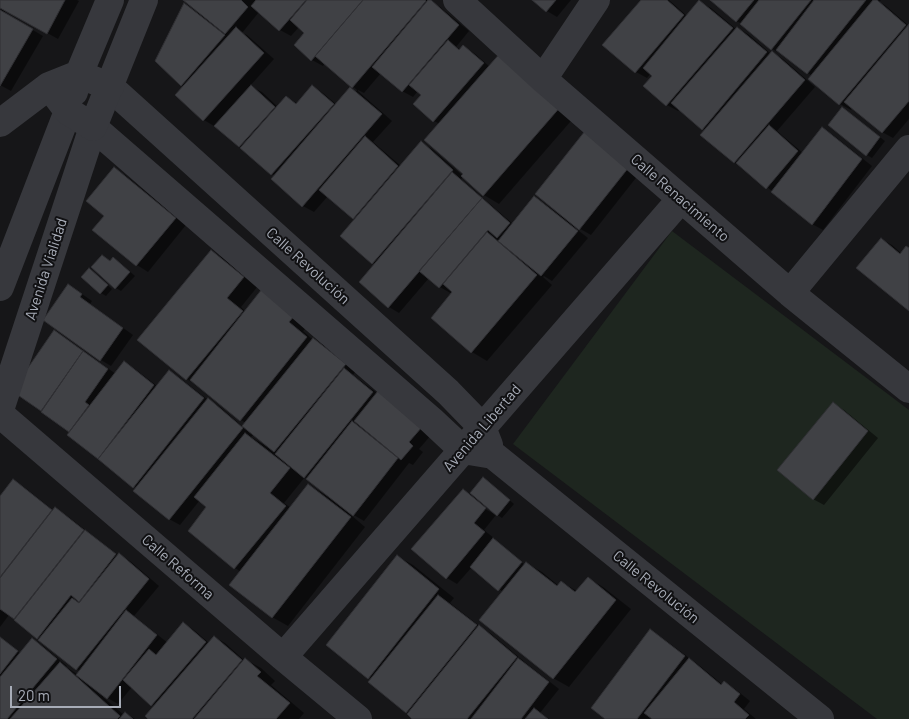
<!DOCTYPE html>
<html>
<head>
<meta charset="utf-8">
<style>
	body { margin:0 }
	#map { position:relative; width:909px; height:719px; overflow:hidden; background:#161618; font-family:Barlow,sans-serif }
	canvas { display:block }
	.scale { position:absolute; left:10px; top:686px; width:111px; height:22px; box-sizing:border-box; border:2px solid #a8adb8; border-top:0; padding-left:6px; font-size:15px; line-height:18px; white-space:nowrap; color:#a8adb8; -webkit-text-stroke:4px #111113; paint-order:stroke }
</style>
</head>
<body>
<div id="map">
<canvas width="909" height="719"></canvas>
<div class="scale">20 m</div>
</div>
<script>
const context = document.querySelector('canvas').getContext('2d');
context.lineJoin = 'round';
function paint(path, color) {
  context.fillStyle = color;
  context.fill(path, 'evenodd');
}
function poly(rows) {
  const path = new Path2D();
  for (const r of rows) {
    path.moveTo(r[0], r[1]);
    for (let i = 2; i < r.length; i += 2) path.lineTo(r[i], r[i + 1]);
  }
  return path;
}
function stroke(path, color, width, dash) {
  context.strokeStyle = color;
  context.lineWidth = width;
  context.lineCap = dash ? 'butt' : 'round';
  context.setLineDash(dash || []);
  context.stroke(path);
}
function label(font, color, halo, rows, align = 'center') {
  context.font = font + ' Barlow,sans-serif';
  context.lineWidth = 4;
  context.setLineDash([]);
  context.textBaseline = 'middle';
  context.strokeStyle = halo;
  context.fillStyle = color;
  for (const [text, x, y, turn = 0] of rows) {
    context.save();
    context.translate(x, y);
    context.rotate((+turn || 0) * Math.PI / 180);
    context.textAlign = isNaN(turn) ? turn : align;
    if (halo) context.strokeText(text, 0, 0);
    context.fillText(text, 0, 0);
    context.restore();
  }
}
paint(poly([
	[672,231,909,410,909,719,877,719,513,444]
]), '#1e261f');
paint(poly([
	[0,0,77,0,79,1,58,39,6,10,4,13,43,36,11,91,0,85],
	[185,0,427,0,440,7,469,31,456,47,461,50,464,47,474,53,490,67,577,114,499,204,484,195,463,177,461,179,513,224,534,198,545,204,561,216,562,215,589,128,643,169,591,235,575,226,574,227,588,238,552,281,544,276,543,277,552,285,487,361,472,352,452,294,440,287,429,278,399,313,389,307,375,264,341,236,355,219,328,196,314,212,303,206,275,176,215,125,214,126,204,120,184,86,181,85,185,5,198,13,199,11],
	[259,12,280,30,291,36,299,27,306,33,296,45,312,60,323,66,325,63,357,90,356,92,351,88,337,105,323,93,313,87,298,104,287,97,278,107,262,92,250,86,274,59,247,35,242,33],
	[381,73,402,91,413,97,418,91,422,95,434,121,440,124,465,174,463,176,432,149,421,143,401,166,373,142,392,121,358,91,358,90,364,93],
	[534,0,571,0,557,17,547,11],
	[642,0,669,0,687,16,700,2,711,8,736,29,737,28,748,34,771,54,772,53,783,59,815,87,777,131,803,153,822,129,833,135,872,166,823,230,812,224,744,168,734,162,706,131,680,109,678,111,667,105,644,86,653,75,651,73,647,78,636,72],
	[712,0,881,0,879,2,886,6,909,26,909,119,893,138,882,132,853,107,851,110,840,104,809,78,812,76,783,54,772,49,743,24,736,21],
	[847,112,885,141,872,158,867,155],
	[114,169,125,175,186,225,148,272,137,265,94,229,106,216],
	[881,239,892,245,901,253,909,249,909,310],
	[211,251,227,260,258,286,241,307,246,312,263,291,309,325,303,331,313,340,324,345,356,371,353,375,432,434,419,449,423,452,413,465,409,463,364,521,352,514,351,515,365,527,288,626,272,617,241,572,235,568,190,531,208,507,200,500,180,525,169,519,137,488,69,435,72,432,14,390,65,338,116,374,124,363,135,369,157,386,169,371,180,378,208,400,219,406,243,427,246,423,241,420,199,386,187,379,139,340],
	[254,434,267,445,266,446,251,437],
	[305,477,328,494,327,496,309,485,291,508,284,503],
	[114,259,119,262,135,276,121,291,116,288,93,267,111,262],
	[94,273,112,289,106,296,101,293],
	[69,285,92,301,90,304,133,335,111,366,101,360],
	[833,403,844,410,878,438,824,505,813,499],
	[483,479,489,482,514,504,502,518,481,504,480,506,496,515,484,530,495,539,494,540,525,565,526,563,542,572,559,586,561,582,577,591,588,578,603,587,631,609,569,687,553,678,503,592,472,567,457,584,447,578,463,490,470,494],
	[13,481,24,487,54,511,55,509,66,515,119,556,119,555,130,561,159,586,134,616,168,643,184,624,194,630,209,643,214,637,225,643,245,661,246,660,261,668,275,681,271,685,304,713,299,719,150,719,155,706,132,687,118,704,104,696,103,697,124,715,125,713,135,719,0,719,0,637,21,654,32,640,43,646,67,666,66,667,77,674,80,671,9,615,0,627,0,498],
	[397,556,413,565,454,598,450,603,482,628,490,633,527,664,559,689,540,713,549,719,414,719,372,679,328,645],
	[650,631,661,637,700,666,723,685,724,683,735,689,750,701,744,709,756,719,607,719]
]), '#0007');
const building = poly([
	[0,0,65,0,47,34,0,8,0,0],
	[183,0,241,0,248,7,225,34,183,0],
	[256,0,306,0,279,31,251,6,256,0],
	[307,0,363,0,311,61,294,45,304,33,290,20,307,0],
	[363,0,425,0,426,1,352,88,315,56,363,0],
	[428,0,431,0,459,25,402,92,372,67,428,0],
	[532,0,556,0,546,12,532,0],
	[641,0,667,0,684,15,635,73,602,45,641,0],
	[699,0,733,28,666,106,643,86,652,76,643,68,699,0],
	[710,0,754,0,736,22,710,0],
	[759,0,811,0,771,50,740,24,759,0],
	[814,0,866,0,807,74,776,50,814,0],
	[873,0,877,0,906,25,839,105,808,79,873,0],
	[184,3,225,35,181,86,155,61,184,3],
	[0,10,33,29,0,86,0,10],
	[909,24,909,101,882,133,844,102,909,24],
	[236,27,264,53,203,121,175,95,236,27],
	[737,27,767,52,702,130,671,103,737,27],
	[448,40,459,50,463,45,484,63,433,122,413,104,421,95,409,85,448,40],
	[502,51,562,105,483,196,461,176,463,174,424,140,502,51],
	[772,51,805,80,734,163,700,135,772,51],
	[251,85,275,107,239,147,214,126,251,85],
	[312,85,334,104,271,175,240,148,286,96,296,104,312,85],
	[350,87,382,114,302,207,271,179,350,87],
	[842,107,880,137,866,156,828,125,842,107],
	[769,125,798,151,766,189,736,163,769,125],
	[589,126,633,162,579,230,535,194,589,126],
	[822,127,862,159,812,225,771,192,822,127],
	[365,136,398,166,353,219,319,190,365,136],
	[421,141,453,170,372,264,340,236,421,141],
	[114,167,176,218,136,266,92,230,104,216,86,201,114,167],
	[452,172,482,198,388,308,359,282,452,172],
	[534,196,578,231,541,276,498,241,534,196],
	[482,198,510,223,497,238,488,230,439,288,419,271,482,198],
	[487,232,537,275,471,353,431,318,452,292,443,284,487,232],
	[881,238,900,254,906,246,909,248,909,311,856,268,881,238],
	[211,250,244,277,227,298,243,311,186,380,137,340,211,250],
	[102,255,110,261,113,257,130,272,115,289,91,267,102,255],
	[89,268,108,285,100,294,81,277,89,268],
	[68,284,82,294,80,297,123,328,100,361,43,320,68,284],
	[262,289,295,315,289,322,307,337,240,421,190,380,262,289],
	[54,330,83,351,41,411,12,391,54,330],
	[313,338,346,364,274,452,242,426,313,338],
	[83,351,108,369,85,402,89,405,69,432,41,412,83,351],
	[124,361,154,385,98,459,67,435,124,361],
	[344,368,373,392,304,478,275,454,344,368],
	[169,370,204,398,133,488,98,459,169,370],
	[378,391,422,427,409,442,413,446,401,460,354,421,378,391],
	[208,398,243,428,169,520,133,491,208,398],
	[833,402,868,431,813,500,777,470,833,402],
	[352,421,398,458,353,516,306,479,352,421],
	[245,433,290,468,270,493,286,506,234,569,188,531,206,507,194,497,245,433],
	[483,477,510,500,497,516,470,493,483,477],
	[13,479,52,510,0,577,0,496,13,479],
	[308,484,351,517,272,618,229,585,308,484],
	[463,489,486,508,474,523,485,532,446,579,411,549,463,489],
	[55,507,84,530,14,619,0,609,0,578,55,507],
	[85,530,116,554,79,602,71,595,37,639,14,620,85,530],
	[493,538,522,562,498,591,470,567,493,538],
	[119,553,149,579,76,670,38,640,72,598,79,603,119,553],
	[397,555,439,589,368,679,326,645,397,555],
	[526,562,557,586,561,581,575,592,588,577,616,600,553,679,479,620,526,562],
	[438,595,477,625,406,713,368,682,438,595],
	[126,610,157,635,107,699,76,675,126,610],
	[183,622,206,642,151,706,123,680,149,649,156,655,183,622],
	[479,625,517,657,467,719,412,719,407,714,479,625],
	[650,629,685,656,637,719,605,719,591,708,650,629],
	[214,636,242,660,192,719,148,719,145,716,214,636],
	[0,637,18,651,0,674,0,637],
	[32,638,57,659,7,719,0,719,0,677,32,638],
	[245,658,261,672,257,676,290,703,276,719,194,719,245,658],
	[518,658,549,682,521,719,471,719,518,658],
	[689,658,721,685,724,681,740,694,734,702,749,715,745,719,652,719,644,713,689,658],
	[60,662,120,716,117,719,10,719,60,662],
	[534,708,548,719,525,719,534,708],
	[125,712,133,719,119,719,125,712]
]);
paint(building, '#404145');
stroke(building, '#303034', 1);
stroke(poly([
	[457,0,543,79,790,293,909,389],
	[543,79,596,0],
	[110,87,448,392,482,427,489,445],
	[0,287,68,111],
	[790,293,909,149],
	[0,410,93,127,431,420,463,450,493,455,820,719],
	[0,414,283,657,358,719],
	[283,657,681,199]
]), '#37383d', 28);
stroke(poly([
	[49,86,68,111,93,127,144,0],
	[74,92,79,74,110,0],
	[0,123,49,86,79,74,110,87]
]), '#37383d', 28);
label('15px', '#a8adb8', '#111113', [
	["Calle Renacimiento",680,198,41],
	["Calle Revolución",308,266,42],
	["Avenida Vialidad",46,269,-72],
	["Avenida Libertad",482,428,-49],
	["Calle Reforma",178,567,41],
	["Calle Revolución",656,587,39]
]);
</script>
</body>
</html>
